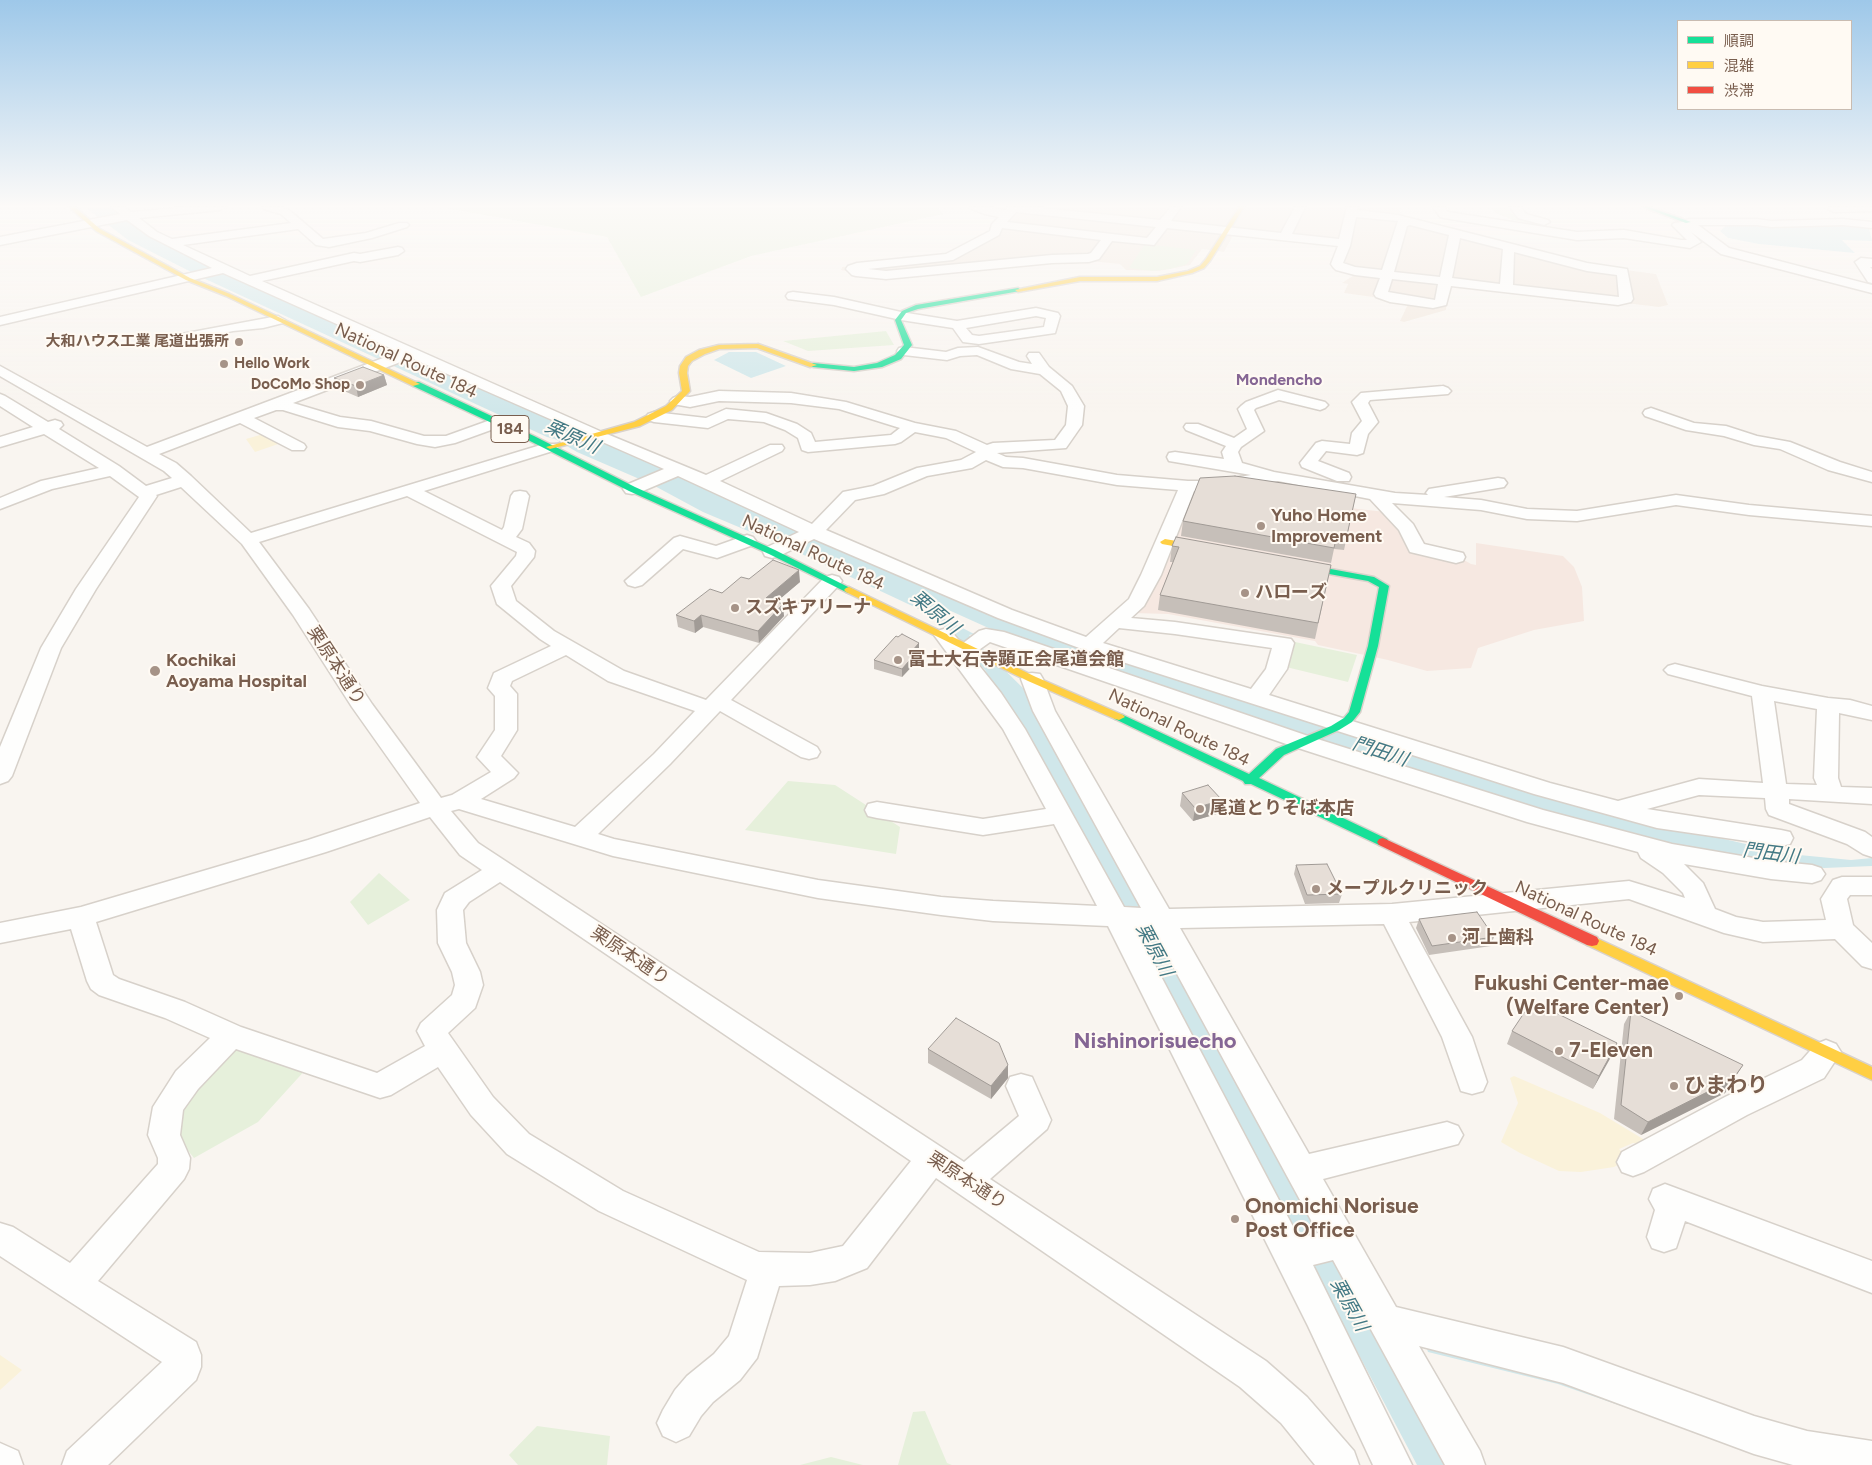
<!DOCTYPE html>
<html>
<head>
<meta charset="utf-8">
<style>
	body { margin:0 }
	#map { position:relative; width:1872px; height:1465px; overflow:hidden; background:#f9f5f0; font-family:Figtree,"Noto Sans JP",sans-serif }
	canvas { display:block }
	.legend { position:absolute; left:1677px; top:20px; width:175px; height:90px; box-sizing:border-box; background:#fffaf3; border:1px solid #c9bcb1; margin:0; padding:6px 9px; list-style:none; font-size:15px; color:#795e4e }
	.legend li { display:flex; align-items:center; gap:10px; height:25px }
	.legend b { width:25px; border:1px solid #c9bcb1 }
</style>
</head>
<body>
<div id="map">
<canvas width="1872" height="1465"></canvas>
<ul class="legend">
<li><b style="height:6px;background:#16e098"></b>順調</li>
<li><b style="height:6px;background:#ffcf43"></b>混雑</li>
<li><b style="height:6px;background:#f24e42"></b>渋滞</li>
</ul>
</div>
<script>
const context = document.querySelector('canvas').getContext('2d');
context.lineJoin = 'round';
function paint(path, color) {
  context.fillStyle = color;
  context.fill(path, 'evenodd');
}
function poly(rows) {
  const path = new Path2D();
  for (const r of rows) {
    path.moveTo(r[0], r[1]);
    for (let i = 2; i < r.length; i += 2) path.lineTo(r[i], r[i + 1]);
  }
  return path;
}
function stroke(path, color, width, dash) {
  context.strokeStyle = color;
  context.lineWidth = width;
  context.lineCap = dash ? 'butt' : 'round';
  context.setLineDash(dash || []);
  context.stroke(path);
}
function label(font, color, halo, rows, align = 'center') {
  context.font = font + ' Figtree,"Noto Sans JP",sans-serif';
  context.lineWidth = 4;
  context.setLineDash([]);
  context.textBaseline = 'middle';
  context.strokeStyle = halo;
  context.fillStyle = color;
  for (const [text, x, y, turn = 0] of rows) {
    context.save();
    context.translate(x, y);
    context.rotate((+turn || 0) * Math.PI / 180);
    context.textAlign = isNaN(turn) ? turn : align;
    if (halo) context.strokeText(text, 0, 0);
    context.fillText(text, 0, 0);
    context.restore();
  }
}
paint(poly([
	[1009,207,1399,207,1401,216,1589,265,1656,274,1668,305,1659,307,1454,283,1448,285,1446,310,1404,322,1400,321,1409,302,1344,293,1348,284,1342,283,1357,273,1342,271,1331,265,1339,246,1234,234,1224,252,1202,249,1190,265,1159,271,1126,270,1120,264,1079,260,868,276,841,270,842,267,948,255,991,233,1004,211]
]), '#f2e8de');
paint(poly([
	[1233,488,1358,509,1386,512,1422,553,1464,560,1471,564,1476,565,1476,543,1563,556,1574,567,1582,587,1584,621,1534,630,1478,648,1471,668,1427,671,1388,660,1318,645,1315,641,1168,614,1133,613,1190,490]
]), '#f6e8e1');
paint(poly([
	[440,207,938,207,943,214,751,256,641,297,607,237],
	[1489,207,1505,207,1516,217,1571,232,1513,220,1498,214],
	[1145,244,1196,250,1187,264,1170,269,1152,271,1129,268],
	[886,331,894,345,808,351,783,341],
	[1295,642,1357,655,1348,682,1282,666],
	[788,781,835,785,900,827,896,854,745,830],
	[379,873,410,900,368,925,350,902],
	[232,1045,308,1067,258,1122,194,1158,177,1137,178,1111],
	[925,1411,947,1463,952,1465,898,1465,913,1412],
	[537,1426,610,1436,607,1465,518,1465,509,1455],
	[831,1457,863,1465,800,1465]
]), '#e6f0db');
paint(poly([
	[267,433,284,442,255,452,246,439],
	[1514,1076,1600,1113,1648,1142,1644,1144,1633,1143,1619,1149,1629,1159,1614,1167,1581,1172,1559,1171,1520,1153,1501,1142,1518,1103,1510,1078],
	[0,1355,22,1370,0,1390]
]), '#faf2da');
paint(poly([
	[85,207,110,207,142,230,578,432,1033,628,1616,814,1789,854,1851,860,1872,858,1872,866,1824,868,1783,864,1644,841,1408,771,1004,635,942,607,935,606,931,608,932,612,974,634,969,635,1025,690,1142,910,1152,925,1449,1465,1417,1465,1340,1319,985,670,940,622,940,619,791,549,703,512,651,484,577,452,555,439,547,437,201,277,128,240],
	[1727,225,1842,225,1869,228,1872,241,1842,240,1855,253,1759,244,1728,238,1720,231],
	[729,352,756,352,786,366,751,378,714,360],
	[1426,1346,1559,1379,1774,1459,1558,1384,1428,1352]
]), '#d0e7ea');
const street = poly([
	[112,207,124,207,131,212,190,207,226,207,220,210,139,218,157,232,172,239,291,223,281,214,264,209,263,207,279,207,289,210,323,239,366,233,399,223,407,223,409,225,407,227,372,238,329,247,316,245,298,229,183,245,250,276,354,253,360,254,398,247,402,248,404,251,398,255,360,262,354,261,262,281,602,432,706,475,770,445,782,445,784,448,782,451,720,481,812,524,843,492,873,486,917,468,961,460,976,452,946,438,915,432,901,442,895,444,808,452,802,450,798,438,785,430,764,422,728,419,708,428,654,422,648,420,646,417,648,414,654,412,706,418,726,409,766,413,797,424,811,433,815,442,891,435,900,428,839,409,791,403,719,401,690,407,673,404,670,401,673,398,678,396,690,397,719,391,791,393,846,402,915,423,956,431,987,445,993,443,1055,440,1066,425,1068,406,1061,391,1040,374,1011,369,977,355,960,356,947,360,904,355,899,354,897,351,899,348,904,347,946,352,958,348,978,347,1019,362,1032,364,1027,356,1029,353,1039,353,1049,367,1072,386,1084,406,1082,425,1066,448,997,453,1006,457,1023,458,1117,475,1188,481,1216,481,1251,475,1175,462,1169,461,1167,457,1169,453,1175,452,1224,459,1222,452,1226,446,1186,430,1184,427,1186,424,1198,424,1234,438,1247,429,1238,409,1241,406,1246,402,1278,390,1325,402,1328,405,1325,408,1320,410,1279,400,1256,408,1254,410,1264,431,1241,447,1238,452,1242,463,1274,472,1395,493,1428,495,1426,493,1429,489,1498,478,1504,479,1507,483,1504,487,1444,497,1481,500,1527,509,1577,511,1676,495,1749,505,1872,516,1872,526,1749,515,1676,505,1577,521,1527,519,1481,510,1392,503,1413,524,1424,544,1463,553,1465,557,1463,561,1456,563,1410,552,1399,530,1370,499,1278,481,1216,491,1194,491,1161,575,1144,606,1131,618,1175,622,1291,639,1294,643,1287,669,1269,695,1550,783,1618,801,1699,779,1763,783,1752,696,1668,674,1664,670,1668,666,1675,664,1762,686,1828,698,1850,700,1872,706,1872,720,1839,713,1838,778,1841,787,1872,788,1872,804,1789,799,1789,804,1865,832,1872,837,1872,857,1863,854,1847,844,1769,815,1766,809,1765,798,1699,795,1647,809,1781,830,1790,832,1793,838,1790,844,1781,846,1657,828,1534,794,1082,649,998,618,814,539,779,556,772,558,765,556,763,552,765,548,799,532,678,476,638,493,632,494,626,493,623,489,626,485,664,469,411,358,293,403,340,417,371,421,424,436,446,436,496,418,502,420,504,423,502,426,455,443,435,447,417,444,370,431,338,427,283,410,276,410,254,418,304,444,306,447,304,450,292,450,240,423,159,454,176,463,191,476,251,533,544,444,556,444,558,447,556,450,424,491,502,530,504,527,511,496,514,492,520,491,526,492,529,496,522,529,516,537,529,543,535,551,534,557,511,586,516,601,554,631,624,671,706,700,825,577,832,575,839,577,842,581,839,585,731,700,817,747,820,752,817,757,809,759,801,757,720,711,670,764,598,834,614,839,818,880,941,897,993,901,1097,906,1054,824,983,835,877,818,868,816,865,810,868,804,877,802,983,819,1046,809,1003,729,934,635,937,631,944,629,951,631,962,644,979,631,986,629,1004,632,1311,737,1543,810,1672,844,1771,861,1812,865,1821,868,1825,874,1821,880,1812,883,1771,879,1684,864,1703,883,1715,909,1736,917,1763,922,1826,920,1821,899,1833,880,1842,877,1872,877,1872,895,1850,895,1847,899,1853,925,1872,943,1872,969,1862,966,1835,939,1763,942,1724,933,1629,899,1409,922,1472,1037,1487,1082,1483,1091,1472,1094,1461,1091,1442,1037,1384,924,1180,928,1309,1154,1447,1122,1458,1126,1463,1135,1458,1144,1323,1179,1396,1307,1563,1347,1754,1416,1807,1431,1872,1441,1872,1465,1793,1465,1754,1454,1563,1383,1419,1346,1480,1451,1485,1465,1445,1465,1333,1260,1313,1265,1412,1465,1373,1465,1308,1326,1108,926,993,921,941,915,818,898,613,856,459,809,451,811,478,843,964,1162,1019,1116,1006,1086,1010,1077,1021,1074,1032,1077,1051,1120,1047,1129,990,1179,1266,1361,1307,1397,1354,1451,1359,1465,1315,1465,1281,1423,1240,1387,936,1178,867,1268,835,1281,810,1285,779,1286,757,1358,740,1380,713,1402,701,1416,689,1436,676,1442,663,1436,657,1423,663,1410,675,1390,687,1376,714,1354,729,1336,747,1280,599,1211,507,1154,471,1115,438,1067,391,1095,380,1098,236,1049,198,1089,183,1110,180,1135,190,1158,189,1169,184,1179,98,1281,196,1342,201,1355,201,1367,196,1380,108,1465,62,1465,67,1451,162,1362,0,1256,0,1223,13,1227,70,1263,158,1164,158,1158,148,1135,153,1107,176,1071,210,1038,165,1018,99,995,91,989,87,981,71,929,0,943,0,923,81,907,308,840,420,803,352,707,293,615,242,544,181,487,156,495,157,496,96,589,61,648,12,776,8,781,0,784,0,747,41,648,76,589,139,497,110,476,52,489,0,509,0,498,41,481,99,468,44,434,0,447,0,437,33,427,0,406,0,394,5,396,48,422,55,420,61,422,63,425,59,429,119,466,146,486,172,478,164,471,0,376,0,366,147,447,399,352,223,273,0,325,0,317,212,268,149,236,127,220,0,245,0,237,120,214,112,207],
	[986,460,1003,467,1023,468,1117,485,1178,490,1141,575,1129,599,1086,637,1012,610,826,530,855,500,884,494,927,476,972,468,986,460],
	[407,496,517,552,516,556,491,586,497,604,540,639,551,646,494,673,488,688,495,696,495,730,477,757,491,772,452,795,441,798,372,704,309,609,259,542,407,496],
	[1119,628,1175,634,1272,648,1266,669,1251,689,1103,643,1119,628],
	[990,642,1295,747,1527,822,1638,852,1641,858,1663,873,1683,893,1685,898,1629,881,1392,904,1169,909,1055,711,1043,679,1040,674,1032,673,1024,674,1021,679,1033,711,1141,908,1124,907,1025,729,1001,693,970,654,976,652,990,642],
	[566,655,608,681,695,711,654,754,575,827,481,799,514,778,518,773,501,756,517,730,517,694,510,686,512,681,566,655],
	[1774,701,1817,709,1814,778,1817,785,1786,784,1774,701],
	[430,817,460,855,482,870,445,893,437,910,438,943,452,972,455,985,452,995,421,1023,417,1031,425,1046,377,1073,241,1027,185,1002,119,979,113,975,96,922,326,852,430,817],
	[500,882,911,1161,843,1246,810,1253,759,1252,623,1191,529,1134,493,1097,448,1033,475,1008,483,985,480,972,466,943,463,910,469,902,500,882],
	[1135,927,1152,928,1318,1233,1299,1238,1135,927],
	[971,207,985,207,1005,210,1008,207,1031,207,1160,220,1171,207,1181,207,1171,221,1281,233,1295,207,1305,207,1292,234,1339,239,1347,207,1358,207,1357,210,1398,215,1587,263,1627,269,1633,299,1631,302,1618,305,1451,286,1446,305,1433,308,1390,302,1376,297,1374,294,1380,278,1355,275,1336,270,1333,267,1331,264,1338,246,1167,228,1154,245,1112,241,1099,259,1089,262,1052,263,886,279,856,276,852,275,846,269,848,266,857,263,946,254,990,231,992,224,999,217,985,214,972,209,971,207],
	[1016,212,1156,227,1147,238,1007,222,1016,212],
	[1356,217,1398,221,1382,270,1355,267,1343,263,1350,246,1356,217],
	[1410,225,1449,235,1440,277,1394,272,1407,226,1410,225],
	[1002,228,1101,240,1091,253,1088,254,1052,255,886,271,868,269,953,260,999,235,1002,228],
	[1460,238,1503,249,1500,284,1452,278,1460,238],
	[1514,252,1587,271,1617,275,1619,297,1513,285,1514,252],
	[1392,279,1438,284,1435,300,1388,292,1392,279],
	[1433,207,1444,207,1448,212,1577,232,1624,230,1681,240,1687,240,1672,225,1674,223,1682,222,1688,219,1757,219,1771,221,1843,219,1872,222,1872,228,1843,225,1771,227,1757,225,1698,225,1729,248,1872,285,1872,293,1721,254,1691,232,1701,242,1690,248,1624,238,1577,240,1444,218,1440,217,1433,207],
	[1510,207,1521,207,1526,214,1548,220,1550,222,1544,225,1518,218,1510,207],
	[1830,207,1872,207,1872,211,1834,212,1828,209,1830,207],
	[1861,258,1872,259,1872,267,1870,267,1872,269,1872,283,1868,282,1855,262,1861,258],
	[793,292,834,297,901,312,957,321,1036,308,1058,313,1060,316,1055,333,979,344,963,342,953,328,901,320,834,305,788,299,786,296,788,293,793,292],
	[1036,316,1046,318,1044,327,979,336,972,335,966,328,1036,316],
	[278,316,285,320,283,323,263,328,233,331,176,343,169,339,176,335,278,316],
	[1443,386,1448,388,1451,391,1448,394,1370,400,1368,403,1378,422,1368,434,1363,453,1357,455,1326,451,1318,461,1349,473,1351,477,1349,481,1337,481,1302,467,1300,463,1316,443,1322,441,1350,444,1352,433,1362,421,1352,402,1361,393,1443,386],
	[1651,408,1694,423,1726,426,1757,436,1790,442,1840,462,1872,472,1872,482,1828,470,1780,449,1754,445,1724,436,1686,430,1645,416,1643,413,1645,410,1651,408],
	[747,535,753,537,756,541,753,545,717,558,683,549,642,585,635,587,628,585,625,581,674,538,680,536,716,546,747,535],
	[1826,1040,1836,1044,1841,1052,1824,1078,1747,1115,1644,1172,1633,1176,1622,1172,1617,1162,1622,1152,1725,1097,1802,1060,1816,1044,1826,1040],
	[1665,1184,1872,1261,1872,1293,1685,1221,1676,1248,1664,1252,1652,1248,1647,1237,1655,1210,1649,1199,1653,1189,1665,1184],
	[0,1443,18,1451,23,1465,0,1465,0,1443]
]);
const fast = poly([
	[1643,207,1649,207,1691,222,1686,223,1643,207],
	[1018,288,1021,290,1020,291,918,309,906,313,901,320,912,345,901,359,882,367,854,371,813,367,809,365,813,363,854,367,877,363,895,355,904,345,895,320,902,311,916,305,1018,288],
	[413,382,419,382,534,436,635,487,775,550,854,590,849,593,846,592,769,554,629,491,528,440,413,386,413,382],
	[1293,562,1374,577,1389,586,1378,646,1360,712,1352,722,1339,730,1284,755,1259,778,1387,839,1389,842,1387,845,1379,845,1251,784,1245,784,1243,781,1115,719,1113,717,1119,714,1123,715,1249,774,1276,749,1331,726,1344,718,1349,712,1368,646,1379,587,1368,581,1290,567,1290,563,1293,562]
]);
const slow = poly([
	[69,207,75,207,100,229,190,278,230,294,420,384,413,386,226,296,186,280,96,231,69,207],
	[1239,207,1244,207,1210,261,1204,268,1192,273,1157,281,1080,281,1018,292,1015,290,1080,277,1157,277,1188,271,1200,266,1206,259,1239,207],
	[758,344,817,365,810,367,757,348,719,349,705,354,692,361,688,366,687,373,690,391,672,410,640,426,550,449,546,447,634,422,666,406,682,391,679,373,680,366,686,357,699,350,719,345,758,344],
	[1165,539,1211,547,1216,550,1211,553,1162,544,1160,542,1165,539],
	[849,587,1036,677,1123,715,1125,717,1119,720,1115,719,1028,681,846,592,844,590,846,588,849,587],
	[1592,936,1872,1067,1872,1080,1587,945,1585,941,1587,937,1592,936]
]);
const jam = poly([
	[1383,838,1597,937,1599,941,1597,945,1592,946,1587,945,1379,845,1377,842,1379,839,1383,838]
]);
stroke(street, '#d7d1ca', 3);
stroke(fast, '#d9d2cb', 3);
stroke(slow, '#d9d2cb', 3);
stroke(jam, '#d9d2cb', 3);
paint(street, '#fefefd');
paint(fast, '#16e098');
paint(slow, '#ffcf43');
paint(jam, '#f24e42');
paint(poly([
	[384,375,387,385,358,397,337,388,334,378],
	[1356,494,1344,550,1334,549,1331,563,1181,536,1183,521],
	[1172,546,1331,565,1315,639,1158,610,1160,595,1173,562,1170,562],
	[749,579,800,582,776,602,784,616,759,643,703,627,695,633,678,627,676,615],
	[919,643,919,651,916,654,917,661,902,677,874,669,874,660],
	[1182,793,1220,813,1193,821,1180,806],
	[1296,865,1342,894,1339,903,1305,904,1294,874],
	[1419,919,1494,937,1491,946,1429,955,1416,928],
	[1631,1011,1735,1078,1725,1093,1641,1135,1614,1119,1624,1024],
	[1546,1012,1617,1043,1593,1089,1507,1044,1512,1031],
	[928,1049,1008,1078,991,1099,928,1063]
]), '#c6bfb9');
paint(poly([
	[384,375,387,385,358,397,356,386],
	[799,570,800,582,767,610,766,598],
	[783,604,784,616,759,643,758,631],
	[701,615,703,627,695,633,694,621],
	[919,643,919,651,916,654,917,661,902,677,902,669,912,651],
	[1222,800,1220,813,1193,821,1195,808],
	[1617,1043,1611,1057,1593,1089,1599,1076],
	[1008,1065,1008,1078,991,1099,991,1086],
	[1743,1065,1725,1093,1641,1135,1648,1122]
]), '#a19b96');
const building = poly([
	[363,367,384,375,356,386,334,378,363,367],
	[1235,476,1356,494,1347,535,1337,534,1334,548,1183,521,1200,478,1235,476],
	[1176,537,1331,565,1318,623,1160,595,1179,547,1172,546,1176,537],
	[773,560,799,570,766,598,783,604,758,631,701,615,694,621,676,615,710,589,722,593,741,577,749,579,773,560],
	[902,634,919,643,912,651,916,653,902,669,874,660,896,636,898,637,902,634],
	[1208,785,1222,800,1195,808,1182,793,1208,785],
	[1327,864,1342,894,1307,895,1296,865,1327,864],
	[1477,912,1494,937,1432,946,1419,919,1477,912],
	[1530,1004,1546,1012,1548,1009,1617,1043,1599,1076,1512,1031,1530,1004],
	[1631,1011,1743,1065,1733,1079,1648,1122,1621,1105,1631,1011],
	[956,1018,999,1043,1008,1065,991,1086,928,1049,956,1018]
]);
paint(building, '#e6ded7');
stroke(building, '#a19b96', 1);
const sky = context.createLinearGradient(0, 0, 0, 412);
sky.addColorStop(0, '#9ec8e9');
sky.addColorStop(0.5, '#fcfaf8');
sky.addColorStop(1, '#fcfaf800');
context.fillStyle = sky;
context.fillRect(0, 0, 1872, 412);
for (const [x, y, r, color] of [
	[239,342,5,"#a69387"],
	[224,364,5,"#a69387"],
	[360,385,5,"#a69387"],
	[1261,526,5,"#a69387"],
	[1245,593,5,"#a69387"],
	[735,608,5,"#a69387"],
	[898,660,5,"#a69387"],
	[155,671,6,"#a69387"],
	[1200,809,5,"#a69387"],
	[1316,889,5,"#a69387"],
	[1452,938,5,"#a69387"],
	[1679,996,5,"#a69387"],
	[1559,1051,5,"#a69387"],
	[1674,1086,5,"#a69387"],
	[1235,1219,5,"#a69387"]
]) {
  const dot = new Path2D();
  dot.arc(x, y, r, 0, 2 * Math.PI);
  context.fillStyle = color;
  context.fill(dot);
  stroke(dot, '#fffaf3', 2);
}
label('bold 15px', '#795e4e', '#fffaf3', [
	["大和ハウス工業 尾道出張所",229,342],
	["Hello Work",234,364,"left"],
	["DoCoMo Shop",350,385]
], 'right');
label('bold 16px', '#856694', '#fffaf3', [
	["Mondencho",1279,380]
]);
for (const [x, y, w] of [
	[510,429,38]
]) {
  const box = new Path2D();
  box.roundRect(x - w / 2, y - 13.5, w, 27, 4);
  context.fillStyle = '#fffaf3';
  context.fill(box);
  stroke(box, '#795e4e', 1);
}
label('bold 16px', '#795e4e', null, [
	["184",510,429]
]);
label('18px', '#795e4e', '#fffaf3', [
	["National Route 184",406,361,25],
	["National Route 184",813,553,25],
	["栗原本通り",336,666,57],
	["National Route 184",1179,728,26],
	["National Route 184",1586,919,25],
	["栗原本通り",630,956,34],
	["栗原本通り",967,1181,33]
]);
label('bold 18px', '#795e4e', '#fffaf3', [
	["Yuho Home",1271,516],
	["Improvement",1271,537],
	["ハローズ",1255,593],
	["スズキアリーナ",745,608],
	["冨士大石寺顕正会尾道会館",908,660],
	["Kochikai",166,661],
	["Aoyama Hospital",166,682],
	["尾道とりそば本店",1210,809],
	["メープルクリニック",1326,889],
	["河上歯科",1462,938]
], 'left');
label('italic 19px', '#437984', '#fffaf3', [
	["栗原川",572,437,24],
	["栗原川",935,613,40],
	["門田川",1380,752,18],
	["門田川",1771,854,7],
	["栗原川",1154,950,62],
	["栗原川",1349,1305,61]
]);
label('bold 21px', '#795e4e', '#fffaf3', [
	["Fukushi Center-mae",1669,984,"right"],
	["(Welfare Center)",1669,1008,"right"],
	["7-Eleven",1569,1051],
	["ひまわり",1684,1086],
	["Onomichi Norisue",1245,1207],
	["Post Office",1245,1231]
], 'left');
label('bold 22px', '#856694', '#fffaf3', [
	["Nishinorisuecho",1155,1042]
]);
</script>
</body>
</html>
